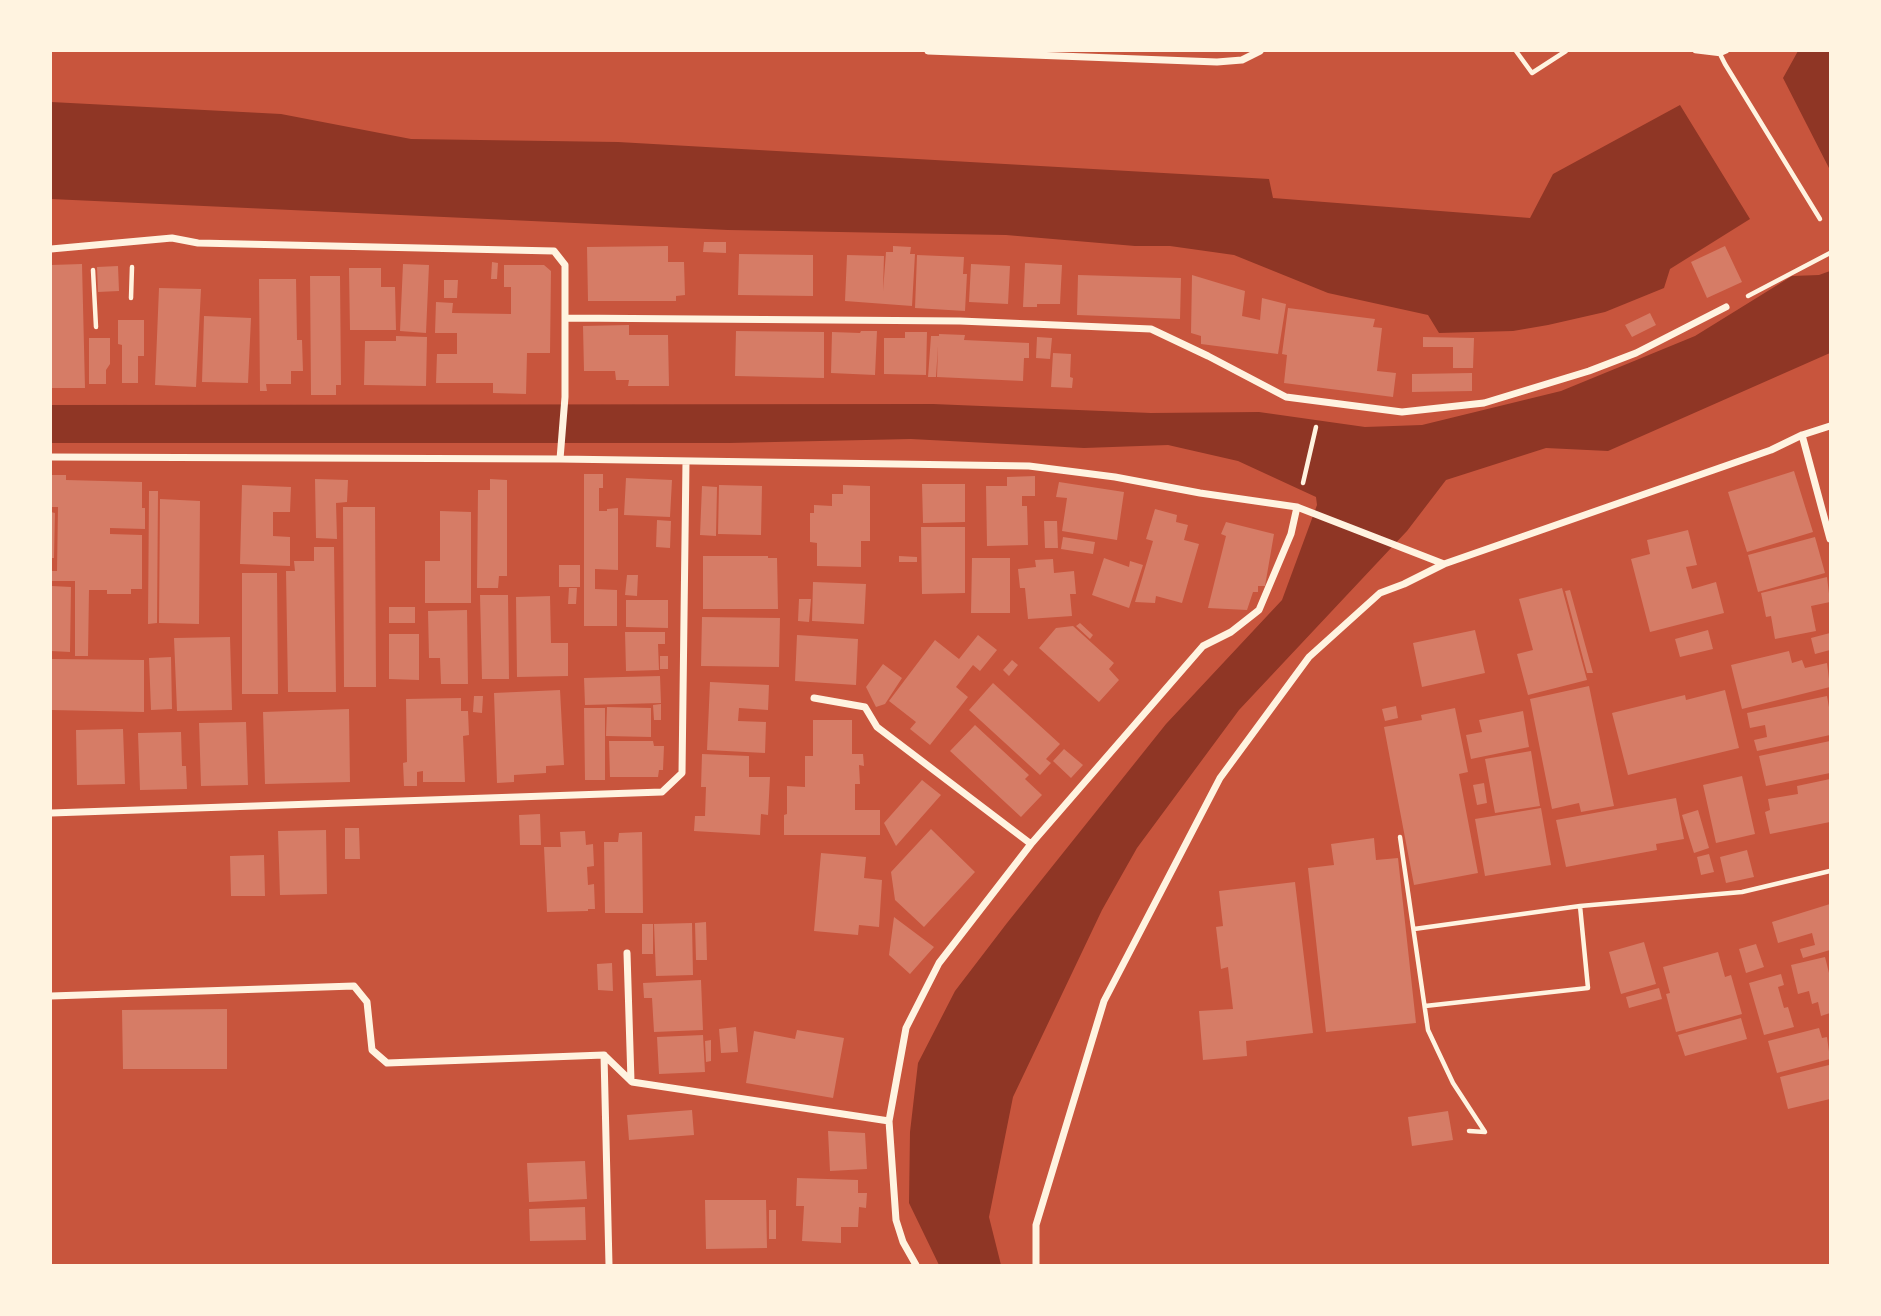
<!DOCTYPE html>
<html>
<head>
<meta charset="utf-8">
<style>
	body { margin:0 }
	#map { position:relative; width:1881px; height:1316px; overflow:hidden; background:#c8553d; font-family:"DejaVu Sans",sans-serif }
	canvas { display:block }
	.frame { position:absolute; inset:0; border:52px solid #fff3e0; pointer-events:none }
</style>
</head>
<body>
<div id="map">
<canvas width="1881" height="1316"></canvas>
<div class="frame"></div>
</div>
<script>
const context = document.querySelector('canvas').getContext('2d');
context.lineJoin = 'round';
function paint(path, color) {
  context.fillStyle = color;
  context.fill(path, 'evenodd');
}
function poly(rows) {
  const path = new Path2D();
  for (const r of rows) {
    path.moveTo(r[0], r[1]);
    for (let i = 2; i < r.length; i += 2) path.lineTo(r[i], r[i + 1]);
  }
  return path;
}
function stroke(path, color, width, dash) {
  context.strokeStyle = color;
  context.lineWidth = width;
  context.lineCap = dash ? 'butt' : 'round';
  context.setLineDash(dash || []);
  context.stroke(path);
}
paint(poly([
	[1798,51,1830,51,1830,170,1783,78],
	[51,102,281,114,411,139,618,142,1269,179,1273,198,1530,218,1553,174,1680,105,1750,219,1670,269,1664,288,1605,312,1548,325,1513,331,1439,333,1428,315,1328,293,1234,255,1170,246,1135,246,1006,235,728,230,51,199],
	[1830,271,1830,353,1608,451,1546,448,1446,480,1407,531,1239,710,1137,848,1102,910,1013,1097,989,1217,1001,1265,939,1265,909,1203,910,1132,918,1063,955,991,1007,923,1166,724,1282,600,1317,505,1316,497,1238,461,1168,445,1084,448,911,439,729,443,51,443,51,405,933,404,1151,413,1259,412,1365,427,1422,425,1561,391,1695,336,1792,276,1819,275]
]), '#8f3625');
paint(poly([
	[704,242,726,242,726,253,703,252],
	[668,246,668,262,684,262,685,295,676,296,676,301,588,301,587,247],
	[893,246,911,247,910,254,915,254,912,306,845,301,847,255,884,256,883,291,886,252,893,252],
	[1725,246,1742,282,1707,298,1691,262],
	[739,254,813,255,813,296,738,295],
	[917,255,964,257,963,274,967,274,965,311,915,308],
	[492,262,498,263,497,279,491,279],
	[1025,263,1062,265,1060,304,1037,304,1037,307,1023,307],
	[82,264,85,388,51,388,51,265],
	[403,264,429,265,426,333,400,331],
	[971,264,1010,266,1008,304,969,302],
	[504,265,544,265,551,271,550,353,527,353,526,394,493,393,493,383,436,383,437,354,457,354,457,333,435,333,436,302,453,303,452,313,511,314,511,287,504,287],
	[118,266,119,291,98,292,97,267],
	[349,268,381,268,381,287,395,287,396,330,350,330],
	[1078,275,1181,278,1180,319,1077,315],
	[1192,275,1245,291,1242,316,1260,320,1262,298,1286,304,1278,354,1201,344,1201,336,1191,333],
	[310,276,340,276,341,385,336,385,336,395,311,395],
	[259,279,296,279,297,340,302,340,303,371,291,371,291,384,266,384,267,391,260,391],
	[444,280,458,280,457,298,444,298],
	[159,288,201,289,196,387,155,385],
	[1288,308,1375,319,1373,327,1382,328,1377,371,1396,373,1393,397,1284,383,1287,355,1282,354],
	[1650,313,1656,325,1632,337,1625,325],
	[204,316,251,318,248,383,202,382],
	[118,320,144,320,144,356,138,356,138,383,122,383,122,345,118,344],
	[629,325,629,335,668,335,669,386,628,386,629,380,616,380,615,371,584,371,583,326],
	[736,331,824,332,824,378,735,376],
	[861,331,877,331,875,375,831,373,832,332,860,333],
	[905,332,927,332,926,375,884,374,884,338,905,338],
	[939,334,965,335,964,340,1029,343,1029,358,1024,358,1023,381,937,377,938,346,936,377,928,377,931,336,939,336],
	[396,336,427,337,426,386,364,385,365,341,396,341],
	[1037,337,1052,338,1050,359,1036,358],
	[1423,337,1474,338,1473,368,1453,368,1453,347,1423,347],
	[89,338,110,338,110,364,106,370,106,384,89,384],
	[1053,353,1071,354,1070,377,1073,378,1072,388,1051,387],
	[1472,373,1472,391,1412,392,1412,374],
	[1794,471,1813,532,1747,552,1728,492],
	[584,474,603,474,603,488,599,488,599,511,607,511,607,509,618,508,618,570,595,569,595,589,617,590,617,626,584,626],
	[51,475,66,475,66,480,142,482,142,508,145,508,145,529,110,528,110,534,142,535,142,589,131,589,131,594,107,594,107,590,89,590,88,656,75,656,75,581,51,581,51,571,57,571,58,507,51,507],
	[1035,476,1035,496,1022,496,1022,506,1027,506,1028,545,987,546,986,486,1007,486,1007,477],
	[626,478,672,480,670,517,624,515],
	[315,479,348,480,347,502,336,503,337,539,316,538],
	[490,479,507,480,507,576,499,576,498,588,477,588,478,490,490,490],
	[1059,482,1124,492,1117,540,1062,531,1067,498,1056,497],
	[922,484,965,484,965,522,923,523],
	[242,485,291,487,290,512,273,512,273,536,290,537,290,566,240,564],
	[719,485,762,486,761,535,718,534],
	[843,485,870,486,870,541,861,541,861,567,817,566,817,543,810,542,810,513,814,513,814,505,832,506,832,494,843,494],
	[702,486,717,487,716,536,700,535],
	[149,491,158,491,157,623,148,624],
	[160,499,200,501,199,624,159,623],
	[343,507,375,507,376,687,344,687],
	[1155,509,1177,515,1176,522,1188,525,1184,540,1199,544,1182,603,1156,596,1155,603,1135,602,1153,541,1146,539],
	[440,511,471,512,471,603,425,603,425,561,440,561],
	[51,512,55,513,54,558,51,558],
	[657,520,671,521,670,548,656,547],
	[1044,521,1057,521,1058,548,1045,548],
	[1226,522,1274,534,1265,586,1258,586,1258,592,1253,592,1247,610,1208,608,1226,536,1221,534],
	[921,527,965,527,965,593,922,594],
	[1688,530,1697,565,1686,567,1692,589,1716,582,1724,613,1650,632,1631,559,1650,554,1647,540],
	[1063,537,1095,542,1093,554,1061,549],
	[1815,537,1825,573,1758,592,1748,555],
	[314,547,334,547,336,692,288,692,286,571,295,571,294,561,314,561],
	[703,556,768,556,768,558,777,558,778,609,703,609],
	[899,556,917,557,917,562,899,562],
	[972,558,1010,558,1010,613,971,613],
	[1104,558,1129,567,1130,561,1143,565,1129,608,1092,595],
	[1053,559,1054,573,1074,571,1076,594,1070,594,1072,616,1028,619,1025,588,1020,588,1018,569,1036,567,1035,560],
	[559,565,580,565,580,587,559,587],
	[242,573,277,573,278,694,242,694],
	[627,575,638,575,637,596,625,595],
	[1827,577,1830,602,1811,606,1816,631,1775,639,1771,616,1766,617,1761,593],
	[813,582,866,584,864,624,812,621],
	[52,586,71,587,70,652,51,651],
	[569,588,577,588,576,604,568,604],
	[1562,588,1587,680,1528,695,1517,654,1533,650,1519,599],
	[1570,590,1593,673,1587,673,1565,591],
	[480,595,508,595,509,679,482,679],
	[550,596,551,643,568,643,568,676,517,677,516,597],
	[799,599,811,599,809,622,798,621],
	[626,600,668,600,668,628,626,627],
	[389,607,415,607,415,623,389,623],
	[467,610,468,684,441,684,440,658,429,658,428,611],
	[702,617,780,618,779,667,701,666],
	[1080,623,1093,635,1090,639,1076,626],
	[1073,626,1114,663,1109,669,1119,680,1099,702,1039,648,1056,628],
	[1475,630,1485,673,1422,687,1413,643],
	[1708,630,1713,649,1680,657,1675,639],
	[625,632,665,632,665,644,658,644,659,670,626,671],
	[1830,633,1830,650,1815,654,1811,638],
	[389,634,419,634,419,680,389,679],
	[797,635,858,639,856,685,795,681],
	[978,635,997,650,980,671,973,665,956,687,968,697,930,745,910,729,916,722,889,701,935,640,959,659],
	[230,637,232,710,177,711,174,638],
	[1789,651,1792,663,1802,660,1805,668,1827,663,1830,687,1742,709,1731,665],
	[660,656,668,656,668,669,660,669],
	[171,657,172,709,151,710,149,658],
	[51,659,144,660,144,712,51,710],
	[1012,660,1018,665,1009,676,1003,670],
	[883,664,902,678,885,704,876,707,866,687],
	[660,676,661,703,585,705,584,678],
	[710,682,769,685,768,710,739,708,738,721,766,722,765,753,707,750],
	[993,683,1060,744,1046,759,1051,763,1040,775,969,710],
	[1589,686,1614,806,1581,812,1579,803,1552,809,1530,699],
	[560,690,564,765,546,766,546,773,514,775,514,782,497,783,494,693],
	[1725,690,1739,748,1628,775,1612,713,1685,695,1686,700],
	[474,696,483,696,482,713,473,712],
	[1827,696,1830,713,1830,735,1757,751,1754,740,1767,737,1765,725,1750,728,1747,713],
	[461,698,461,711,468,711,469,735,463,736,465,782,423,782,423,771,417,772,417,786,404,786,403,763,407,762,406,699],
	[661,704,661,720,654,720,653,705],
	[1396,706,1398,718,1385,721,1382,709],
	[607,707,651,708,651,737,606,736],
	[584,708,605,708,605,780,585,780],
	[1455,708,1468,772,1459,774,1478,873,1414,885,1384,727,1422,720,1421,715],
	[349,709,350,782,265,784,263,712],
	[1523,711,1529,747,1471,759,1466,735,1482,732,1479,720],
	[813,720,852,720,852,754,863,754,864,766,859,765,860,784,855,784,855,810,880,810,880,835,784,835,784,815,787,814,787,786,805,787,805,756,813,756],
	[246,722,248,785,201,786,199,723],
	[975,725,1029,775,1025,779,1042,795,1021,817,950,751],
	[123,729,125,784,77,785,76,730],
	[181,732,182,766,186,766,187,789,140,790,138,733],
	[609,741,653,741,654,746,664,746,663,770,659,770,658,777,610,777],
	[1830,741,1830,773,1766,786,1759,756],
	[1064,749,1083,765,1071,778,1053,761],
	[1531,751,1540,806,1495,813,1485,759],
	[702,754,749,756,749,777,770,777,768,815,761,814,760,835,694,831,695,816,705,816,706,787,701,787],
	[1742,776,1755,834,1716,843,1703,785],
	[1830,779,1830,822,1770,834,1765,812,1770,810,1768,799,1798,794,1797,786],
	[922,780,941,795,896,846,884,823],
	[1484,783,1487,803,1477,805,1473,785],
	[1676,798,1684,839,1656,844,1657,850,1566,867,1556,820],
	[1541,808,1551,865,1485,876,1475,819],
	[1698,810,1709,848,1694,853,1682,815],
	[540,814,541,845,520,845,519,815],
	[345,828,359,828,360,859,345,859],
	[931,829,975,872,924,927,895,900,891,872],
	[326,830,327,894,280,895,278,831],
	[585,831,586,845,593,844,594,866,587,867,588,885,594,884,595,909,588,909,588,911,547,912,544,847,561,847,560,832],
	[642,832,643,913,605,913,604,842,618,842,619,833],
	[1374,838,1376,860,1398,858,1416,1023,1326,1032,1308,868,1334,865,1331,844],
	[1747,850,1754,877,1726,883,1720,857],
	[821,853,866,857,864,878,882,880,879,927,859,925,858,935,814,931],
	[1709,854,1714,872,1701,875,1697,857],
	[264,855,265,896,231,896,230,856],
	[1295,882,1313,1033,1246,1041,1247,1056,1203,1060,1199,1011,1233,1009,1228,967,1221,969,1216,927,1223,926,1219,891],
	[1830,904,1830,950,1803,958,1800,949,1815,945,1812,933,1778,943,1772,922],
	[894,917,934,947,910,974,889,955],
	[706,922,707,960,696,960,695,923],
	[692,923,693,975,656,976,654,924],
	[642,924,653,924,653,954,642,954],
	[1644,942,1656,984,1621,994,1609,952],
	[1756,944,1764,967,1746,973,1739,949],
	[1718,952,1725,977,1731,975,1742,1014,1676,1032,1666,994,1670,993,1663,967],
	[1825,957,1830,977,1830,1013,1821,1016,1818,1002,1812,1004,1809,991,1798,994,1791,965],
	[612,963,613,991,598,990,597,964],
	[1781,974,1784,985,1778,987,1784,1008,1788,1007,1794,1027,1764,1035,1749,983],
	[701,980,703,1030,654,1032,652,998,644,998,643,983],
	[1659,988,1662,999,1629,1008,1626,997],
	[227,1009,227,1069,123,1069,122,1010],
	[1741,1018,1747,1039,1685,1056,1678,1035],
	[736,1027,738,1052,721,1053,719,1029],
	[1819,1028,1822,1038,1827,1037,1830,1059,1777,1073,1768,1041],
	[797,1030,844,1038,833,1098,746,1083,754,1031,795,1039],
	[703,1035,705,1072,659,1074,657,1037],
	[711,1040,711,1061,706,1062,705,1041],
	[1829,1065,1830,1099,1788,1109,1780,1077],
	[692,1110,694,1135,629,1140,627,1115],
	[1448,1111,1453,1140,1412,1146,1408,1117],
	[828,1131,865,1133,867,1169,830,1171],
	[585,1161,587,1199,529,1202,527,1163],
	[797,1178,858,1180,858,1193,867,1193,866,1208,859,1207,858,1227,841,1227,841,1243,802,1241,804,1206,796,1206],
	[705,1200,766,1200,767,1248,706,1249],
	[585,1207,586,1240,530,1241,529,1209],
	[769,1210,776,1210,776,1239,769,1239]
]), '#d67c66');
stroke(poly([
	[1516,51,1532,73,1566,51],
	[1695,51,1720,54],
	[1727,51,1720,54,1725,64,1820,219],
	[93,270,96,327],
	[1748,296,1830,253],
	[131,298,132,267],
	[1303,483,1316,427],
	[1400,837,1428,1030,1453,1083,1485,1132,1469,1131],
	[1580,906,1742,892,1830,871],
	[1414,929,1580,906,1588,988,1425,1006]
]), '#fff3e0', 4.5);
stroke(poly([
	[928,51,1217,62,1242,60,1260,51],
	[51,249,172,238,198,243,554,251,565,265,565,397,560,459],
	[566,318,960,321,1151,329,1208,356,1286,397,1402,412,1484,403,1589,371,1636,353,1726,307],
	[1802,435,1830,539],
	[51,457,560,459,1029,466,1115,477,1200,493,1297,507,1444,564],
	[814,698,865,707,877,727,1031,844],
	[51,813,662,792,682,773,686,461],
	[627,953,631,1081],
	[51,996,354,986,367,1002,372,1050,387,1063,604,1055,632,1082,889,1121],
	[604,1055,609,1265],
	[916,1265,903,1242,896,1220,889,1121,906,1028,939,963,1031,844,1203,646,1231,632,1259,610,1291,534,1297,507],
	[1036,1265,1036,1225,1104,1001,1220,778,1309,657,1380,593,1404,584,1444,564,1771,450,1802,435,1830,426]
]), '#fff3e0', 7);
</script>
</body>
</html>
